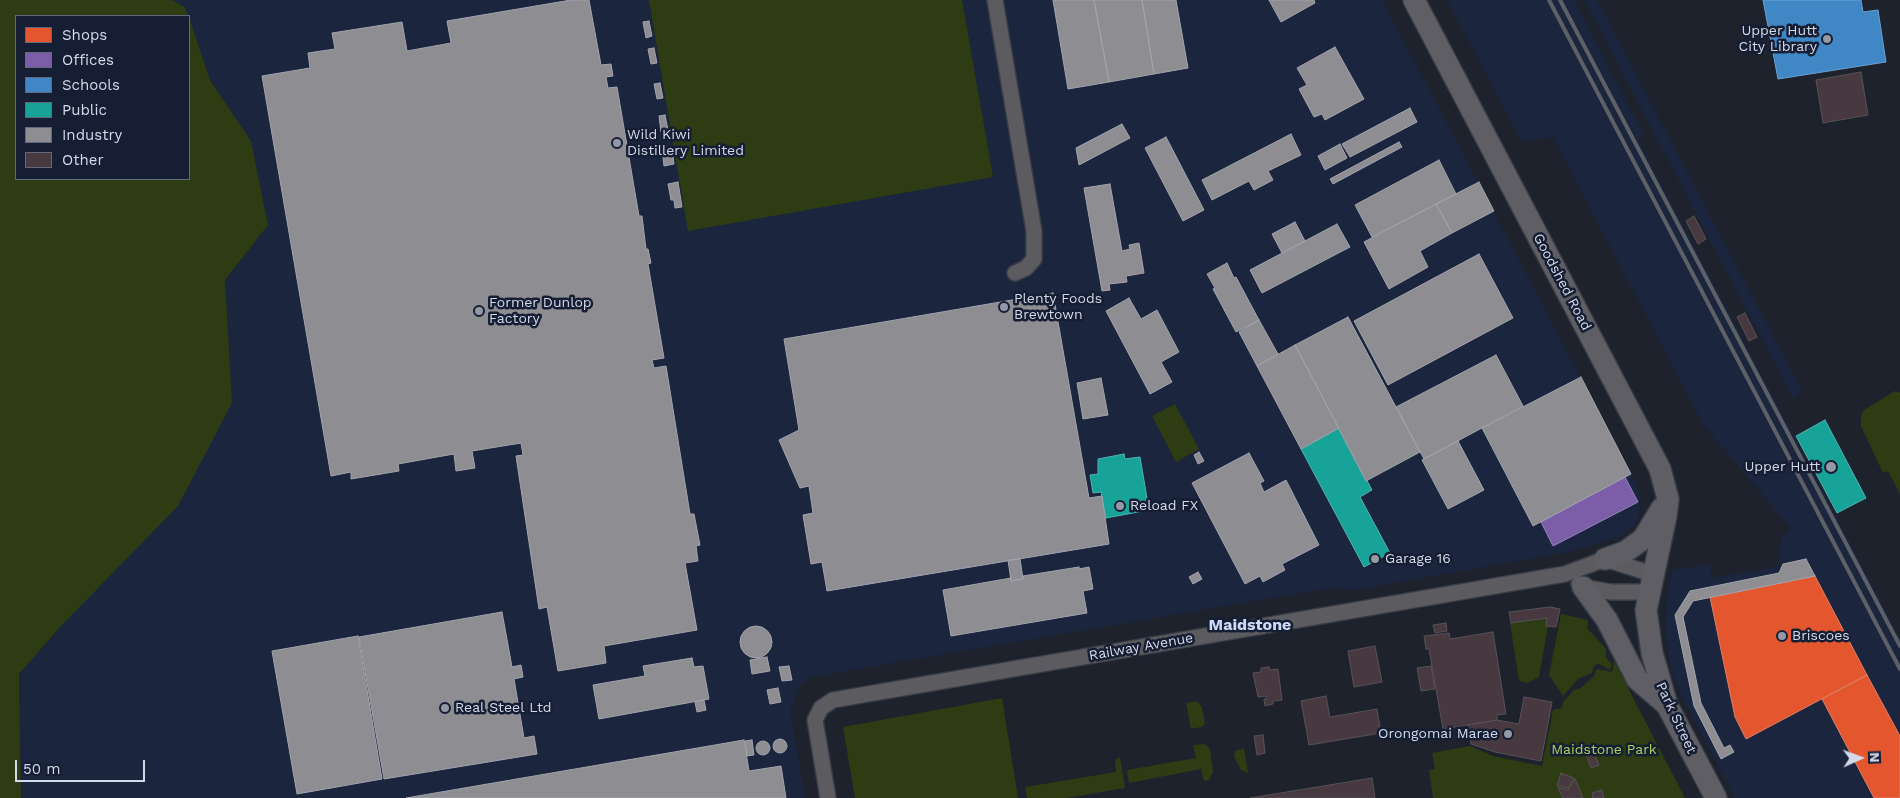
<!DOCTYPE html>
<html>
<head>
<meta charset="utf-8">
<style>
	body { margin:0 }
	#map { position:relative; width:1900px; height:798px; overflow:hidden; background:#1d222d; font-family:"Work Sans",sans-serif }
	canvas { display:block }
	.legend { position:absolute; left:15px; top:15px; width:175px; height:165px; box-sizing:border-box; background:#161e34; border:1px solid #62697c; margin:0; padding:6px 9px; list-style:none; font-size:15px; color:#d3d9e9 }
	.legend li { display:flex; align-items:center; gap:10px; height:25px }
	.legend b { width:25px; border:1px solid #62697c }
	.north { position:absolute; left:1835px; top:733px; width:50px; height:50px; -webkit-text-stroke:4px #161e34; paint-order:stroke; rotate:88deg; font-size:14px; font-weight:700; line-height:20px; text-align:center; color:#d3d9e9 }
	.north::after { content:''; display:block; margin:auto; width:18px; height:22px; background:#d3d9e9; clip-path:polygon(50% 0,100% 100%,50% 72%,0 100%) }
	.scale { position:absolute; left:15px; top:760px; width:130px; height:22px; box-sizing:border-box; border:2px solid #d3d9e9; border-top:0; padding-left:6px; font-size:15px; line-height:18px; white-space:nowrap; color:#d3d9e9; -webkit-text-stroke:4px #161e34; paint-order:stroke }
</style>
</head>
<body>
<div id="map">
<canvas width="1900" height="798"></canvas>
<ul class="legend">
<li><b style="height:14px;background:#e4572e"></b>Shops</li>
<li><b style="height:14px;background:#7b5ea7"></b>Offices</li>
<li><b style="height:14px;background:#3f88c5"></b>Schools</li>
<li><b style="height:14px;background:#17a398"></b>Public</li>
<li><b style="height:14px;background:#8d8d92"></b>Industry</li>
<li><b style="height:14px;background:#47393f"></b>Other</li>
</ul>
<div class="north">N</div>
<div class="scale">50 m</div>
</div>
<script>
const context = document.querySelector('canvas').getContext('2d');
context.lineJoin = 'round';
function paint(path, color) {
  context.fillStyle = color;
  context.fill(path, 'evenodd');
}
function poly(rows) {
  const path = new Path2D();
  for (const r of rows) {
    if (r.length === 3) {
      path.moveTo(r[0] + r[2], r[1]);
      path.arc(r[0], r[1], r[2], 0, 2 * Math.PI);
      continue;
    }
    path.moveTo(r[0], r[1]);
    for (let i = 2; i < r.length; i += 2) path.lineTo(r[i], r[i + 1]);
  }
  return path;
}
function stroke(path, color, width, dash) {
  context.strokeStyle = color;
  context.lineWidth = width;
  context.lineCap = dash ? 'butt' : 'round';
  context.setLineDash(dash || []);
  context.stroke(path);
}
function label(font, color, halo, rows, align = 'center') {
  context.font = font + ' "Work Sans",sans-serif';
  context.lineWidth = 5;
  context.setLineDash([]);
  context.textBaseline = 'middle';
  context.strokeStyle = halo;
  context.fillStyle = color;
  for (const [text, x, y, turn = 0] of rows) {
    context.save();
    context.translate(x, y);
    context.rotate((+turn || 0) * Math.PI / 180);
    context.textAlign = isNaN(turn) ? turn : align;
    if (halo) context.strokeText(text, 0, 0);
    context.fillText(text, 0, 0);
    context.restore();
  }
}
paint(poly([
	[172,0,1382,0,1634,479,1639,494,1640,510,1635,525,1621,536,1573,551,1355,590,1330,588,811,677,801,684,790,710,805,798,21,798,19,674,61,626,232,403,225,280,268,225,251,141,210,80,185,7],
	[1447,0,1574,0,1644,135,1638,139,1900,638,1900,798,1735,798,1682,697,1672,674,1665,633,1667,591,1672,570,1710,564,1712,578,1780,566,1778,550,1782,538,1791,528,1703,424,1553,137,1522,142],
	[1584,0,1597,0,1802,391,1793,398]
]), '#1b253e');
paint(poly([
	[0,0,172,0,185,7,188,16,16,16,16,179,189,179,189,17,210,80,251,141,268,225,225,280,232,403,178,506,61,626,19,674,21,798,0,798],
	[649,0,962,0,993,177,688,231],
	[1895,391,1900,393,1900,494,1888,471,1883,473,1861,426,1861,416,1864,410],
	[1175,404,1199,449,1176,462,1152,416],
	[1561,614,1588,620,1587,628,1606,649,1606,657,1612,665,1610,670,1599,664,1594,665,1592,673,1578,679,1563,696,1549,675],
	[1547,618,1546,625,1548,626,1539,677,1527,683,1519,681,1510,623],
	[1614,661,1685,798,1433,798,1429,770,1435,769,1432,753,1470,746,1493,756,1542,766,1553,710,1562,708,1563,702,1574,690,1581,688,1594,676,1597,669,1612,672],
	[1002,698,1018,798,855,798,843,727],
	[1197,701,1202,707,1205,724,1201,727,1191,729,1186,703],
	[1205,744,1210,749,1213,772,1209,780,1204,781,1201,769,1129,783,1127,770,1196,758,1193,745],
	[1244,748,1248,773,1241,770,1234,756,1235,751],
	[1120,757,1125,788,1067,798,1027,798,1025,787,1116,772,1115,760]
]), '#2d3c12');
const shops = poly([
	[1815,576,1867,675,1746,739,1735,717,1710,597,1815,576],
	[1867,675,1900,736,1900,798,1874,798,1822,699,1867,675]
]);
paint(shops, '#e4572e');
stroke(shops, '#df7e66', 1);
const offices = poly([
	[1625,477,1638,502,1553,546,1541,522,1625,477]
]);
paint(offices, '#7b5ea7');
stroke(offices, '#9583bb', 1);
const schools = poly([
	[1763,0,1861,0,1863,12,1878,10,1886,62,1778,79,1763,0]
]);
paint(schools, '#3f88c5');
stroke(schools, '#6ba0d0', 1);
const public = poly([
	[1825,420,1866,498,1837,513,1796,436,1825,420],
	[1339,428,1372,490,1360,497,1390,553,1364,567,1301,449,1339,428],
	[1124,454,1125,459,1140,457,1149,510,1106,518,1101,492,1093,493,1090,475,1098,474,1098,459,1124,454]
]);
paint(public, '#17a398');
stroke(public, '#4fb3b0', 1);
const industry = poly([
	[571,0,589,0,601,65,611,64,613,76,606,77,608,88,617,87,639,216,642,216,646,249,648,249,651,263,648,264,664,358,652,360,654,368,666,366,690,514,694,514,700,545,696,546,698,561,685,563,697,630,604,646,606,663,558,671,547,607,539,609,516,456,523,455,521,443,472,451,475,468,456,471,454,454,398,464,399,471,351,479,351,472,331,476,262,76,310,68,308,53,335,49,332,33,402,22,407,51,451,43,447,21,571,0],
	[1053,0,1094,0,1109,82,1068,89,1053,0],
	[1094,0,1142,0,1154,74,1109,82,1094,0],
	[1142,0,1176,0,1188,68,1154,74,1142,0],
	[1269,0,1314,0,1315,3,1281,22,1269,0],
	[649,21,652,36,646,38,643,22,649,21],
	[1335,47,1364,99,1325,120,1322,114,1314,117,1299,89,1307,85,1297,68,1335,47],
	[654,48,657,63,651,64,648,49,654,48],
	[660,83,663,98,657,99,654,84,660,83],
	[1410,108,1417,122,1350,157,1342,144,1410,108],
	[665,115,668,130,661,132,659,116,665,115],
	[1122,124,1130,138,1079,165,1076,148,1122,124],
	[1291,134,1301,155,1268,171,1273,180,1254,190,1249,181,1212,200,1202,180,1291,134],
	[1166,137,1204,210,1183,221,1145,148,1166,137],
	[1399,142,1402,147,1333,184,1330,179,1399,142],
	[1340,144,1347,158,1325,170,1318,156,1340,144],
	[672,148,674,164,664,166,662,149,672,148],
	[1439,160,1456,194,1372,237,1355,205,1439,160],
	[678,182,682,207,675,208,674,200,671,200,668,184,678,182],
	[1479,182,1494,211,1452,233,1436,204,1479,182],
	[1110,184,1122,251,1130,249,1129,245,1139,243,1144,273,1126,276,1127,282,1109,284,1110,290,1102,291,1084,188,1110,184],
	[1436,204,1452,233,1420,251,1428,267,1389,289,1364,242,1436,204],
	[1295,222,1305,241,1282,253,1272,234,1295,222],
	[1337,224,1350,247,1262,293,1250,270,1337,224],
	[1479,254,1513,318,1388,385,1354,321,1479,254],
	[1227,263,1234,278,1236,277,1259,320,1236,332,1213,289,1215,288,1207,274,1227,263],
	[1053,293,1089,498,1102,496,1109,544,827,591,822,562,811,564,803,515,813,513,809,486,800,488,779,440,799,430,784,339,1053,293],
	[1129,298,1141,319,1157,310,1179,352,1161,362,1172,382,1150,394,1106,311,1129,298],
	[1348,317,1420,452,1366,481,1295,345,1348,317],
	[1259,320,1278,354,1257,366,1239,332,1259,320],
	[1295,345,1339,428,1301,449,1257,366,1295,345],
	[1496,355,1523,406,1424,459,1396,407,1496,355],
	[1581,377,1631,474,1533,526,1482,428,1581,377],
	[1101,378,1108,415,1083,419,1077,383,1101,378],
	[1458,441,1484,490,1448,509,1422,460,1458,441],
	[1199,452,1204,461,1198,464,1194,455,1199,452],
	[1249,453,1264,481,1260,483,1264,492,1286,480,1319,545,1282,564,1285,570,1263,582,1260,576,1245,584,1192,483,1249,453],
	[1020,559,1023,579,1011,581,1008,560,1020,559],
	[1806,559,1815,576,1693,601,1683,617,1701,703,1724,748,1730,745,1734,752,1721,759,1694,706,1675,615,1690,591,1779,573,1783,564,1806,559],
	[1079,567,1079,569,1089,567,1093,589,1083,591,1087,613,951,636,943,590,1011,578,1011,581,1023,579,1023,576,1079,567],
	[1198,572,1202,579,1193,584,1189,577,1198,572],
	[502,612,512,667,521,665,523,677,514,679,524,738,534,736,537,754,384,779,359,637,502,612],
	[756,642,16],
	[358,636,382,779,297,794,272,651,358,636],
	[767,657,770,671,752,674,750,660,767,657],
	[692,658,694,667,703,666,709,699,599,719,593,685,645,676,643,666,692,658],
	[789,666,792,680,782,681,779,667,789,666],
	[778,688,781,702,770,704,767,690,778,688],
	[704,700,706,710,697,712,695,702,704,700],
	[780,746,7],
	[744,740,749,771,781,766,786,798,406,798,744,740],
	[752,740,754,755,747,756,745,741,752,740],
	[763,748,7]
]);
paint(industry, '#8d8d92');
stroke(industry, '#a2a4ac', 1);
const building = poly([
	[1861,72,1868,115,1823,123,1816,80,1861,72],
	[1694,216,1706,239,1698,244,1686,221,1694,216],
	[1745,313,1757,337,1749,341,1737,317,1745,313],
	[1550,607,1560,609,1556,627,1546,626,1547,618,1511,623,1509,612,1550,607],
	[1446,623,1447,631,1435,633,1433,625,1446,623],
	[1493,632,1506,714,1497,715,1497,720,1443,729,1429,649,1426,649,1424,636,1449,633,1450,639,1493,632],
	[1375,646,1382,682,1354,687,1348,651,1375,646],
	[1431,666,1435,689,1421,691,1417,668,1431,666],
	[1269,667,1270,670,1278,669,1282,700,1273,701,1273,704,1265,706,1264,699,1267,699,1266,696,1258,697,1253,673,1261,672,1261,668,1269,667],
	[1326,696,1330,717,1377,709,1381,733,1309,745,1301,701,1326,696],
	[1524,697,1552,702,1541,761,1495,752,1471,744,1468,725,1497,720,1519,724,1524,697],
	[1263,735,1265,753,1257,755,1254,736,1263,735],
	[1593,751,1599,765,1591,768,1586,754,1593,751],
	[1561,773,1574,778,1568,788,1557,786,1561,773],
	[1372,778,1375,798,1250,798,1372,778],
	[1575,779,1583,798,1563,798,1558,788,1568,790,1575,779],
	[1602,790,1604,798,1593,798,1592,793,1602,790]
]);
paint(building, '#47393f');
stroke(building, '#575257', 1);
const street = poly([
	[995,0,1034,231,1034,259,1026,268,1015,273],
	[1579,584,1583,587,1611,592,1648,592],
	[828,798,815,720,821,708,833,700,1565,574,1605,559,1652,574]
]);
const secondary = poly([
	[1414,0,1660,469,1668,499,1666,516,1646,610,1652,653,1667,705,1716,798],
	[1605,559,1625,552,1643,539,1662,508],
	[1583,587,1607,620,1637,679,1667,705]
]);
stroke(street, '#383c46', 18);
stroke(secondary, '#383c46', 24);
stroke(street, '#5b5b60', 15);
stroke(secondary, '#5e5e64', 21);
stroke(poly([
	[1549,0,1900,669],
	[1560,0,1900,646]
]), '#5e6067', 4);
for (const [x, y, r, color] of [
	[1827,39,5,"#9399a7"],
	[617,143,5,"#9399a7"],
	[1004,307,5,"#9399a7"],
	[479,311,5,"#9399a7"],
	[1831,467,6,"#9399a7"],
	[1120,506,5,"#9399a7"],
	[1375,559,5,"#9399a7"],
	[1782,636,5,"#9399a7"],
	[445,708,5,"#9399a7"],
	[1508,734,5,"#9399a7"]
]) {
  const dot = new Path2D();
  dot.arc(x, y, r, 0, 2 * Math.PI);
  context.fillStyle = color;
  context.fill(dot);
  stroke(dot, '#161e34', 2);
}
label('14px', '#d3d9e9', '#161e34', [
	["Upper Hutt",1817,31,"right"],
	["City Library",1817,47,"right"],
	["Wild Kiwi",627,135],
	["Distillery Limited",627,151],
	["Plenty Foods",1014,299],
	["Brewtown",1014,315],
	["Former Dunlop",489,303],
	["Factory",489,319],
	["Upper Hutt",1820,467,"right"],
	["Reload FX",1130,506],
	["Garage 16",1385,559],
	["Briscoes",1792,636],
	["Real Steel Ltd",455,708],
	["Orongomai Marae",1498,734,"right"]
], 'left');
label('14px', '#d3d9e9', '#161e34', [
	["Goodshed Road",1562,282,62],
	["Railway Avenue",1141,647,-10],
	["Park Street",1676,718,65]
]);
label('14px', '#a9d15d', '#161e34', [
	["Maidstone Park",1604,750]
]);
label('bold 16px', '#cedaf9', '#161e34', [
	["Maidstone",1250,625]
]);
</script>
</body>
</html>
